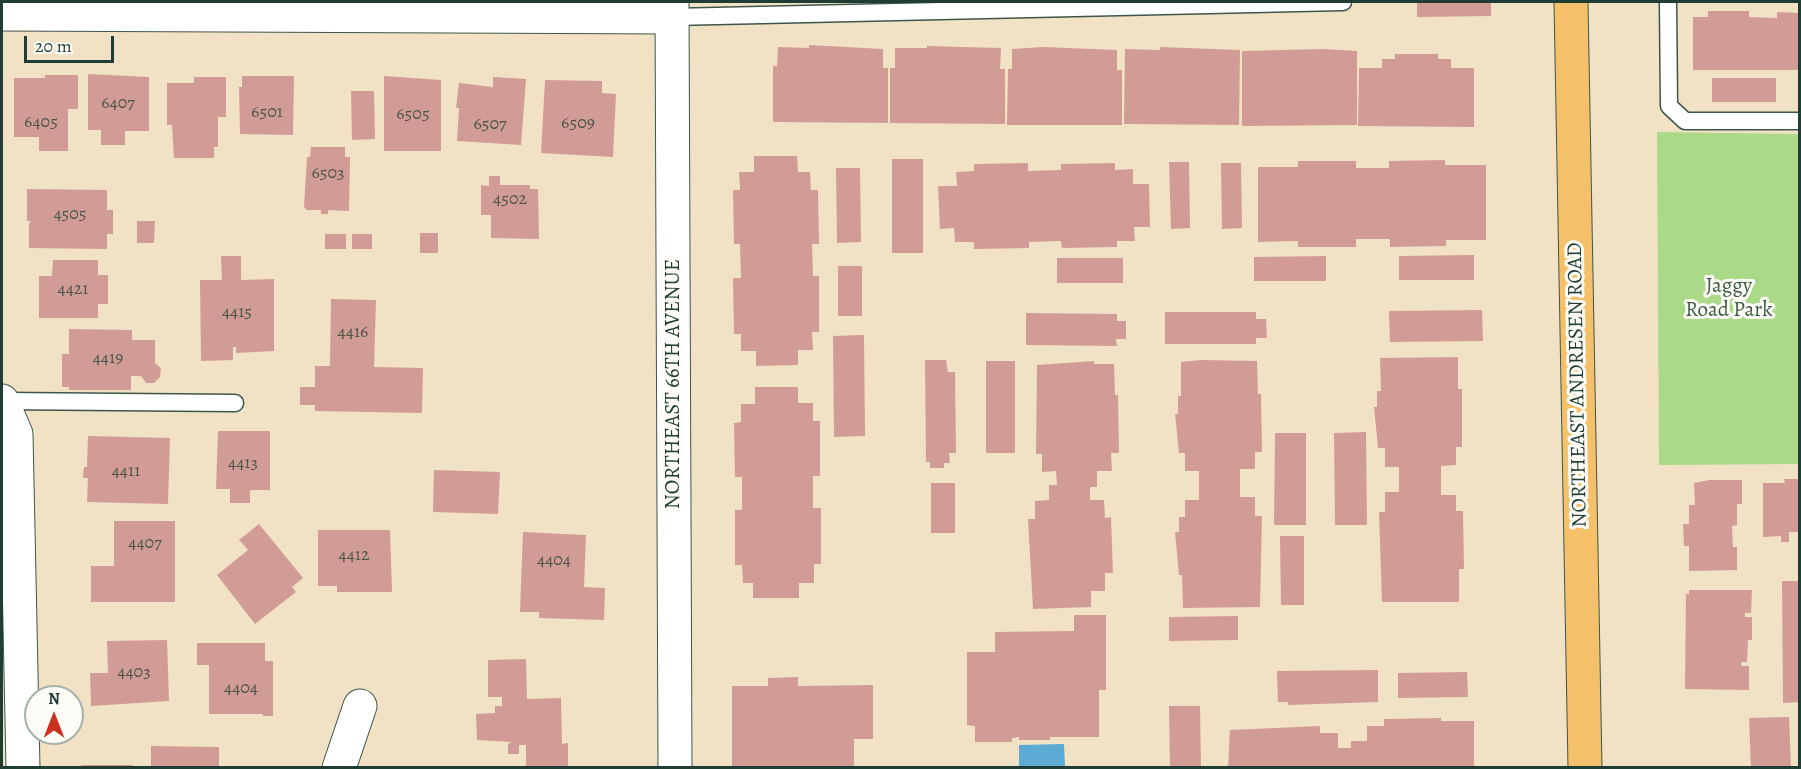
<!DOCTYPE html>
<html>
<head>
<meta charset="utf-8">
<style>
	body { margin:0 }
	#map { position:relative; width:1801px; height:769px; overflow:hidden; background:#f1e2c5; font-family:Alegreya,serif }
	canvas { display:block }
	.frame { position:absolute; inset:0; border:3px solid #1f3d34; pointer-events:none }
	.north { position:absolute; left:24px; top:685px; width:60px; height:60px; box-sizing:border-box; background:#fdfcf7; border:2px solid #a4b0a9; border-radius:50%; rotate:0deg; font-size:16px; font-weight:700; line-height:24px; text-align:center; color:#1f3d34 }
	.north::after { content:''; display:block; margin:auto; width:21px; height:27px; background:#c8321e; clip-path:polygon(50% 0,100% 100%,50% 72%,0 100%) }
	.scale { position:absolute; left:24px; top:36px; width:90px; height:27px; box-sizing:border-box; border:3px solid #1f3d34; border-top:0; padding-left:8px; font-size:18px; line-height:21px; white-space:nowrap; color:#1f3d34; -webkit-text-stroke:4px #fdfcf7; paint-order:stroke }
</style>
</head>
<body>
<div id="map">
<canvas width="1801" height="769"></canvas>
<div class="frame"></div>
<div class="north">N</div>
<div class="scale">20 m</div>
</div>
<script>
const context = document.querySelector('canvas').getContext('2d');
context.lineJoin = 'round';
function paint(path, color) {
  context.fillStyle = color;
  context.fill(path, 'evenodd');
}
function poly(rows) {
  const path = new Path2D();
  for (const r of rows) {
    path.moveTo(r[0], r[1]);
    for (let i = 2; i < r.length; i += 2) path.lineTo(r[i], r[i + 1]);
  }
  return path;
}
function stroke(path, color, width, dash) {
  context.strokeStyle = color;
  context.lineWidth = width;
  context.lineCap = dash ? 'butt' : 'round';
  context.setLineDash(dash || []);
  context.stroke(path);
}
function label(font, color, halo, rows, align = 'center') {
  context.font = font + ' Alegreya,serif';
  context.lineWidth = 6;
  context.setLineDash([]);
  context.textBaseline = 'middle';
  context.strokeStyle = halo;
  context.fillStyle = color;
  for (const [text, x, y, turn = 0] of rows) {
    context.save();
    context.translate(x, y);
    context.rotate((+turn || 0) * Math.PI / 180);
    context.textAlign = isNaN(turn) ? turn : align;
    if (halo) context.strokeText(text, 0, 0);
    context.fillText(text, 0, 0);
    context.restore();
  }
}
paint(poly([
	[1657,132,1799,134,1799,464,1659,465]
]), '#aad987');
paint(poly([
	[1064,744,1065,767,1019,767,1019,745]
]), '#5babd5');
paint(poly([
	[1417,2,1491,2,1491,16,1417,17],
	[1708,11,1749,11,1749,17,1777,18,1777,12,1800,13,1800,70,1693,70,1693,17,1708,17],
	[809,45,883,49,883,68,888,68,888,123,773,122,773,66,777,66,778,47,809,48],
	[927,46,1001,48,1000,69,1005,69,1005,124,890,123,890,68,895,68,895,48,927,48],
	[1043,47,1117,50,1117,70,1122,70,1122,125,1007,125,1008,69,1012,69,1012,49],
	[1160,47,1240,50,1239,125,1124,124,1125,49,1160,50],
	[1323,49,1357,51,1357,125,1242,126,1242,51],
	[1395,54,1438,54,1438,59,1451,59,1451,68,1474,68,1474,127,1358,126,1359,68,1382,68,1382,59,1395,59],
	[88,74,149,77,149,131,125,131,125,145,101,145,101,130,88,130],
	[45,75,78,75,78,109,68,109,68,151,39,151,39,137,14,137,14,78,45,78],
	[242,76,294,76,293,135,240,134,239,87,242,87],
	[384,76,441,80,441,151,384,151],
	[194,77,226,77,226,117,218,117,218,147,214,147,214,158,174,158,172,125,167,125,167,83,194,83],
	[493,77,526,79,521,145,457,141,459,108,456,108,459,83,493,87],
	[1712,78,1776,78,1776,102,1712,102],
	[545,80,602,81,602,93,616,94,613,157,541,153],
	[351,91,374,91,375,139,352,140],
	[311,147,345,147,345,157,350,157,349,211,328,210,328,214,321,214,321,210,307,210,304,207,307,157,310,157],
	[754,156,797,156,798,172,810,172,811,190,818,190,819,244,812,244,813,276,819,276,819,332,812,332,813,350,798,350,798,365,756,366,756,351,741,351,741,334,734,334,733,278,741,278,740,244,734,244,733,190,740,190,739,172,754,172],
	[892,159,923,159,923,253,892,253],
	[1445,160,1445,165,1486,165,1486,240,1446,240,1446,246,1390,247,1390,239,1356,239,1356,247,1298,247,1298,241,1258,242,1258,167,1298,167,1298,161,1356,161,1356,168,1389,168,1389,161],
	[1169,162,1189,162,1190,228,1171,229],
	[1028,163,1028,171,1061,170,1061,164,1115,163,1115,170,1133,169,1133,184,1149,184,1150,227,1134,227,1135,241,1117,241,1117,247,1062,248,1061,241,1029,242,1029,248,974,249,974,242,955,242,954,228,940,229,938,186,957,186,956,172,974,171,974,164],
	[1221,163,1241,163,1242,228,1222,229],
	[836,168,860,168,861,242,837,243],
	[489,176,500,176,500,185,530,185,530,189,538,189,539,239,491,238,491,215,481,215,481,185,489,186],
	[27,189,107,190,107,210,113,210,113,234,107,234,107,249,29,248,29,224,31,221,27,221],
	[137,221,155,221,154,243,137,243],
	[420,233,438,233,438,253,420,253],
	[325,234,346,234,346,249,325,249],
	[352,234,372,234,372,249,352,249],
	[1474,255,1474,280,1399,280,1399,256],
	[221,256,241,256,241,280,274,279,274,351,236,353,236,347,233,347,233,360,201,361,200,280,222,280],
	[1326,256,1326,281,1254,281,1254,257],
	[1057,258,1123,258,1123,283,1057,283],
	[53,260,98,260,98,275,108,275,108,304,98,304,98,318,39,318,39,276,52,276],
	[838,266,862,266,862,316,838,316],
	[331,299,376,300,374,367,423,368,422,413,315,411,315,405,300,405,300,387,315,387,315,366,330,366],
	[1482,310,1483,341,1390,342,1389,311],
	[1165,312,1256,312,1256,319,1266,319,1267,338,1256,338,1256,344,1165,344],
	[1026,313,1117,314,1117,321,1126,321,1126,339,1116,339,1117,346,1026,345],
	[69,329,132,330,132,340,155,340,155,363,161,368,160,377,154,383,146,383,141,376,131,376,131,390,69,390,69,387,62,387,62,354,69,354],
	[864,335,865,436,834,437,833,336],
	[1458,357,1458,389,1462,389,1462,447,1456,447,1456,465,1441,466,1441,495,1456,495,1456,511,1463,511,1464,569,1459,569,1459,602,1382,602,1379,512,1385,512,1385,492,1399,492,1399,467,1385,467,1385,448,1378,448,1374,407,1377,407,1377,391,1381,391,1380,358],
	[925,360,946,360,948,372,955,372,956,453,949,453,950,463,944,463,944,468,930,468,930,462,926,462],
	[1201,360,1257,361,1258,394,1261,394,1262,452,1255,452,1255,469,1240,469,1240,497,1255,497,1255,516,1262,516,1260,607,1183,608,1182,575,1179,575,1175,532,1179,532,1179,517,1185,517,1185,500,1199,500,1199,471,1185,471,1185,453,1179,453,1175,414,1178,414,1178,396,1181,396,1181,362],
	[986,361,1015,361,1015,453,986,453],
	[1094,361,1094,364,1114,364,1115,395,1118,395,1119,453,1111,453,1112,471,1097,471,1097,487,1090,487,1090,500,1104,500,1105,518,1111,517,1113,573,1105,573,1105,591,1091,591,1091,607,1033,609,1028,519,1035,519,1035,501,1049,500,1049,485,1057,485,1056,471,1042,472,1042,454,1036,454,1037,365],
	[755,387,798,387,798,403,813,403,813,421,820,421,820,476,813,476,813,508,821,508,821,564,814,564,814,583,799,583,799,598,753,598,753,583,743,583,742,565,735,565,735,510,742,510,742,477,735,477,734,423,741,422,741,404,755,404],
	[218,431,270,431,270,490,250,490,250,503,230,503,230,489,216,489],
	[1366,432,1367,525,1335,525,1334,433],
	[1275,433,1306,433,1306,525,1274,525],
	[88,436,170,438,168,504,87,502,88,478,83,478,84,467,87,467],
	[434,470,500,472,498,514,433,512],
	[1784,479,1800,479,1800,532,1789,532,1789,542,1781,542,1781,536,1763,537,1763,483,1785,483],
	[1709,480,1742,480,1742,504,1737,504,1737,525,1732,526,1733,547,1737,547,1737,570,1689,571,1689,546,1684,546,1683,524,1689,524,1689,505,1695,505,1694,483],
	[931,483,955,483,955,533,931,533],
	[114,521,175,521,175,602,91,602,91,566,114,566],
	[259,524,303,578,292,587,296,592,255,624,217,575,248,550,239,540],
	[318,530,390,530,392,592,337,592,337,586,318,586],
	[523,532,586,535,584,587,605,588,604,620,539,618,539,612,520,612],
	[1280,536,1304,536,1304,605,1281,605],
	[1782,581,1800,581,1800,702,1783,703],
	[1689,590,1752,590,1751,613,1745,613,1745,617,1752,617,1752,640,1748,640,1747,662,1741,662,1741,666,1749,666,1749,690,1685,689,1686,594,1689,594],
	[1074,615,1106,615,1106,690,1099,690,1099,737,1050,737,1050,740,1019,740,1019,737,1012,738,1012,742,975,742,975,726,967,725,967,652,995,652,995,632,1074,631],
	[1238,616,1238,640,1169,641,1169,617],
	[167,640,169,701,91,706,90,673,108,673,107,641],
	[197,643,265,643,265,661,273,661,273,716,263,716,263,714,209,714,209,665,197,665],
	[526,659,527,699,561,698,562,744,568,743,568,768,526,768,526,745,519,745,519,754,508,754,508,744,512,742,477,740,476,714,495,713,495,706,502,706,502,697,488,697,488,660],
	[1378,670,1378,702,1288,705,1288,702,1278,702,1277,671],
	[1467,672,1468,697,1398,698,1398,673],
	[798,677,798,686,873,685,873,739,854,739,854,767,732,768,732,686,768,686,768,678],
	[1169,706,1200,706,1201,768,1170,768],
	[1789,717,1791,768,1751,768,1749,718],
	[1441,718,1441,721,1474,721,1474,768,1228,768,1230,730,1320,726,1320,733,1338,733,1338,748,1351,748,1351,741,1367,741,1367,726,1384,726,1384,719],
	[151,746,219,747,219,768,151,768],
	[81,765,133,765,133,768,81,768]
]), '#d29c96');
const service = poly([
	[1668,2,1669,106,1685,121,1800,121],
	[672,17,1343,2],
	[2,401,235,403]
]);
const minor = poly([
	[2,14,672,17],
	[2,401,16,434,23,768],
	[339,768,360,706]
]);
const tertiary = poly([
	[672,2,675,768]
]);
const primary = poly([
	[1571,2,1585,768]
]);
stroke(service, '#3e564a', 19);
stroke(minor, '#3e564a', 35);
stroke(tertiary, '#3e564a', 35);
stroke(primary, '#3e564a', 35);
stroke(service, '#fff', 16);
stroke(minor, '#fff', 33);
stroke(tertiary, '#fff', 33);
stroke(primary, '#f4c16a', 33);
label('18px', '#4c554c', null, [
	["6407",118,104],
	["6501",267,113],
	["6505",413,115],
	["6405",41,123],
	["6509",578,124],
	["6507",490,125],
	["6503",328,174],
	["4502",510,200],
	["4505",70,215],
	["4421",73,290],
	["4415",237,313],
	["4416",353,333],
	["4419",108,359],
	["4413",243,464],
	["4411",126,472],
	["4407",145,544],
	["4412",354,556],
	["4404",554,561],
	["4403",134,673],
	["4404",241,689]
]);
label('21px', '#3b5c45', '#fdfcf7', [
	["Jaggy",1729,287],
	["Road Park",1729,311]
]);
label('21px', '#1f3d34', '#fdfcf7', [
	["NORTHEAST 66TH AVENUE",674,384,-90],
	["NORTHEAST ANDRESEN ROAD",1578,385,-91]
]);
</script>
</body>
</html>
